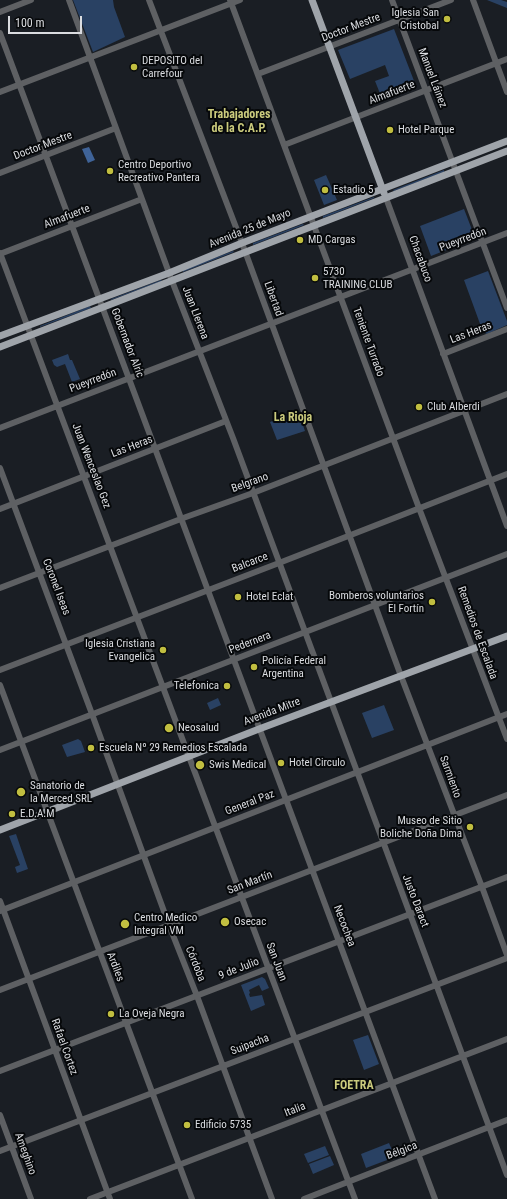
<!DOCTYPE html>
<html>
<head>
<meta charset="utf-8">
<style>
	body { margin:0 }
	#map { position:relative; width:507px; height:1199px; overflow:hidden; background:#1a1e24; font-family:"Roboto Condensed",sans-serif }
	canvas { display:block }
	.scale { position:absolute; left:8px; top:16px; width:74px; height:18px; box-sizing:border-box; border:2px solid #dadce0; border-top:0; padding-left:5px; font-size:12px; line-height:14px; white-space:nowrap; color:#dadce0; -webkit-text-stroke:3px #06080a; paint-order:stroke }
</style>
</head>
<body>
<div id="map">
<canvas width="507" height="1199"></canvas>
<div class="scale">100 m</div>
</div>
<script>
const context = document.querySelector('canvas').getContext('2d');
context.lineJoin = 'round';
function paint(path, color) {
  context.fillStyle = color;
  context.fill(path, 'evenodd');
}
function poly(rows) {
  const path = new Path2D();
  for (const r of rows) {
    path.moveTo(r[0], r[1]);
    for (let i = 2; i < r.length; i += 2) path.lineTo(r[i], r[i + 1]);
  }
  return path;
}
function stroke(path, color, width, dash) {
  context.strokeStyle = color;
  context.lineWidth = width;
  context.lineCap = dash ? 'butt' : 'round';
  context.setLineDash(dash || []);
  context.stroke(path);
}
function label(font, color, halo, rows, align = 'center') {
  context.font = font + ' "Roboto Condensed",sans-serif';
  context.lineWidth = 4;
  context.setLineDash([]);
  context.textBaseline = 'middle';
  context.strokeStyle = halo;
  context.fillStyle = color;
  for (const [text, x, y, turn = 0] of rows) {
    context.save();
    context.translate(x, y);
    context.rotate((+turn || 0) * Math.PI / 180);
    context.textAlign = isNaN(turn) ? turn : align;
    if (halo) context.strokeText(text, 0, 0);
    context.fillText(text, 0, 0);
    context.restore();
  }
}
paint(poly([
	[73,0,113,0,114,7,125,37,93,52],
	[487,0,501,0,507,2,507,8],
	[394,29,416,86,383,101,375,81,389,76,385,65,350,79,338,50],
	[444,170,444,172,394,191,393,190],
	[326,175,337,200,324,205,314,180],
	[374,197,374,198,323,218,323,216],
	[464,209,474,235,472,240,431,256,420,226],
	[303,224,304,225,253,245,253,243],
	[233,251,234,252,183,272,183,270],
	[488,271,507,321,507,325,487,334,483,332,464,280],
	[161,280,162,281,111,300,111,299],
	[90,306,91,308,40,327,40,326],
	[68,354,70,360,72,360,80,379,72,382,65,364,57,367,54,365,52,360],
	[298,411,305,431,277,440,270,422],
	[218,698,221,705,210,710,207,703],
	[384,705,394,730,372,738,362,713],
	[78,739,81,741,85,752,67,757,62,745],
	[16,834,28,869,17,873,15,867,20,865,9,836],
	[262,977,265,979,269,988,262,991,259,985,249,990,250,993,249,994,250,997,262,995,265,1005,251,1011,241,985],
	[368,1035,379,1064,364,1070,353,1040],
	[389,1143,395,1157,366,1168,361,1154],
	[325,1146,329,1155,308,1163,304,1154],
	[330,1156,334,1165,313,1174,309,1164]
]), '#294163');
paint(poly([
	[89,147,95,160,88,163,82,149]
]), '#3f6398');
stroke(poly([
	[69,0,172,281,233,438,507,1175],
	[149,0,242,243,401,676,482,887,507,955],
	[230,0,419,508,507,739],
	[392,0,507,308],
	[473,0,507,92],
	[0,12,31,0],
	[0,33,435,1199],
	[258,74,451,0],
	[0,92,240,0],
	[284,145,507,59],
	[0,173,116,128],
	[386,198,507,526],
	[0,253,355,1199],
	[0,254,142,199],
	[443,354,507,329],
	[0,428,507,233],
	[0,468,92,714,169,925,197,996,272,1199],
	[0,509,226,421],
	[0,588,186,517,253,493,507,394],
	[0,670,279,563,507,474],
	[0,685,192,1199],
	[0,750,507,554],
	[0,901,110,1199],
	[0,911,507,714],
	[0,990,507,795],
	[0,1071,507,877],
	[0,1115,31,1199],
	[0,1151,507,958],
	[90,1199,507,1039],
	[304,1199,507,1120]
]), '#5e6063', 6);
stroke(poly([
	[312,0,384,193],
	[0,336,169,273,242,243,507,141],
	[0,347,507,151],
	[0,830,259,729,507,636]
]), '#9fa4aa', 7);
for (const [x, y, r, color] of [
	[447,19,4,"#c1be40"],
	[134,67,4,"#c1be40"],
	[390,130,4,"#c1be40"],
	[110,171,4,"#c1be40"],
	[325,190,4,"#c1be40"],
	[300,240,4,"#c1be40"],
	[315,278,4,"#c1be40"],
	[419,407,4,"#c1be40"],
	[238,597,4,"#c1be40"],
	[432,602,4,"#c1be40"],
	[163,650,4,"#c1be40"],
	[254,667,4,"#c1be40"],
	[227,686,4,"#c1be40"],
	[169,728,5,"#c1be40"],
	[91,748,4,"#c1be40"],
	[281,763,4,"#c1be40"],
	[200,765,5,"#c1be40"],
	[21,792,5,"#c1be40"],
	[12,814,4,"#c1be40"],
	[470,827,4,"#c1be40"],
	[225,922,5,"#c1be40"],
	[125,924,5,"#c1be40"],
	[111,1014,4,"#c1be40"],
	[187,1125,4,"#c1be40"]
]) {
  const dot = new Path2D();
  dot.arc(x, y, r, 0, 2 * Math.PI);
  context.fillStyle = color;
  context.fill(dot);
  stroke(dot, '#06080a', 1.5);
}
label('11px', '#dadce0', '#06080a', [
	["Iglesia San",439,13,"right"],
	["Cristobal",439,26,"right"],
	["DEPOSITO del",142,61],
	["Carrefour",142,74],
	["Hotel Parque",398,130],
	["Centro Deportivo",118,165],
	["Recreativo Pantera",118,178],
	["Estadio 5",333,190],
	["MD Cargas",308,240],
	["5730",323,272],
	["TRAINING CLUB",323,285],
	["Club Alberdi",427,407],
	["Bomberos voluntarios",424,596,"right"],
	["El Fortín",424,609,"right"],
	["Hotel Eclat",246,597],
	["Iglesia Cristiana",155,644,"right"],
	["Evangelica",155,657,"right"],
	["Policía Federal",262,661],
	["Argentina",262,674],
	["Telefonica",219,686,"right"],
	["Neosalud",178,728],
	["Escuela Nº 29 Remedios Escalada",99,748],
	["Hotel Circulo",289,763],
	["Swis Medical",209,765],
	["Sanatorio de",30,786],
	["la Merced SRL",30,799],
	["E.D.A.M",20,814],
	["Museo de Sitio",462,821,"right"],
	["Boliche Doña Dima",462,834,"right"],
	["Centro Medico",134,918],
	["Integral VM",134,931],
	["Osecac",234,922],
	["La Oveja Negra",119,1014],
	["Edificio 5735",195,1125]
], 'left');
label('11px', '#dadce0', '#06080a', [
	["Doctor Mestre",351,28,-21],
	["Manuel Láinez",432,78,69],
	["Almafuerte",392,93,-21],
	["Doctor Mestre",43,146,-21],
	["Almafuerte",67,217,-21],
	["Avenida 25 de Mayo",250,229,-22],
	["Pueyrredón",463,240,-21],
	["Chacabuco",420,259,70],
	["Libertad",273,299,70],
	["Juan Llerena",195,313,69],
	["Las Heras",471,333,-21],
	["Teniente Turrado",368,342,70],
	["Gobernador Alric",127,343,69],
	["Pueyrredón",93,381,-21],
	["Las Heras",132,447,-21],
	["Juan Wenceslao Gez",91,466,69],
	["Belgrano",250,483,-20],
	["Balcarce",250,563,-21],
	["Coronel Iseas",56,587,69],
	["Remedios de Escalada",477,633,70],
	["Pedernera",250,643,-21],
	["Avenida Mitre",272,712,-21],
	["Sarmiento",450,777,70],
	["General Paz",250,803,-21],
	["San Martín",250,883,-21],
	["Justo Daract",415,901,69],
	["Necochea",344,926,69],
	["San Juan",276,962,69],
	["Córdoba",195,964,68],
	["Ardiles",115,967,69],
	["9 de Julio",239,969,-21],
	["Suipacha",250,1045,-21],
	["Rafael Cortez",64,1047,70],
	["Italia",295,1110,-21],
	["Bélgica",402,1151,-21],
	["Ameghino",25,1154,70]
]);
label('bold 12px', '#cbcb7d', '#06080a', [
	["Trabajadores",239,115],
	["de la C.A.P.",239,129],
	["La Rioja",293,418],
	["FOETRA",354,1086]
]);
</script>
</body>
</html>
